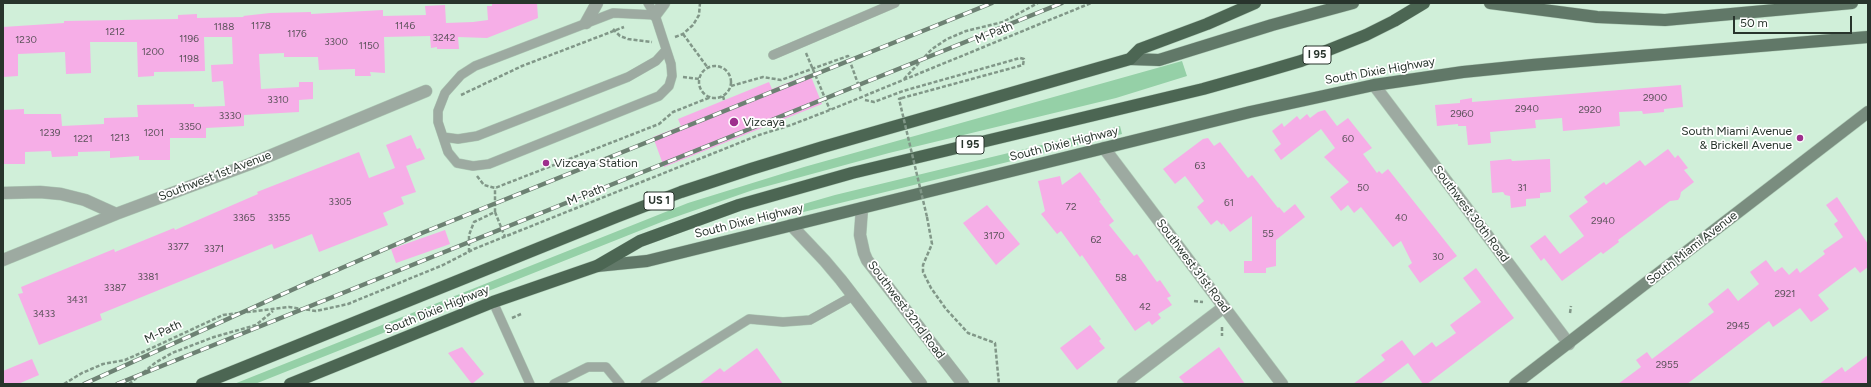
<!DOCTYPE html>
<html>
<head>
<meta charset="utf-8">
<style>
	body { margin:0 }
	#map { position:relative; width:1871px; height:387px; overflow:hidden; background:#d0efd9; font-family:Figtree,sans-serif }
	canvas { display:block }
	.frame { position:absolute; inset:0; border:4px solid #28342c; pointer-events:none }
	.scale { position:absolute; left:1733px; top:16px; width:119px; height:18px; box-sizing:border-box; border:2px solid #28342c; border-top:0; padding-left:5px; font-size:12px; line-height:14px; white-space:nowrap; color:#28342c; -webkit-text-stroke:3px #fff; paint-order:stroke }
</style>
</head>
<body>
<div id="map">
<canvas width="1871" height="387"></canvas>
<div class="frame"></div>
<div class="scale">50 m</div>
</div>
<script>
const context = document.querySelector('canvas').getContext('2d');
context.lineJoin = 'round';
function paint(path, color) {
  context.fillStyle = color;
  context.fill(path, 'evenodd');
}
function poly(rows) {
  const path = new Path2D();
  for (const r of rows) {
    if (r.length === 3) {
      path.moveTo(r[0] + r[2], r[1]);
      path.arc(r[0], r[1], r[2], 0, 2 * Math.PI);
      continue;
    }
    path.moveTo(r[0], r[1]);
    for (let i = 2; i < r.length; i += 2) path.lineTo(r[i], r[i + 1]);
  }
  return path;
}
function stroke(path, color, width, dash) {
  context.strokeStyle = color;
  context.lineWidth = width;
  context.lineCap = dash ? 'butt' : 'round';
  context.setLineDash(dash || []);
  context.stroke(path);
}
function label(font, color, halo, rows, align = 'center') {
  context.font = font + ' Figtree,sans-serif';
  context.lineWidth = 3.5;
  context.setLineDash([]);
  context.textBaseline = 'middle';
  context.strokeStyle = halo;
  context.fillStyle = color;
  for (const [text, x, y, turn = 0] of rows) {
    context.save();
    context.translate(x, y);
    context.rotate((+turn || 0) * Math.PI / 180);
    context.textAlign = isNaN(turn) ? turn : align;
    if (halo) context.strokeText(text, 0, 0);
    context.fillText(text, 0, 0);
    context.restore();
  }
}
paint(poly([
	[1182,61,1187,76,1116,98,889,153,753,190,664,221,255,384,234,384,688,203,804,167],
	[1120,126,1122,134,779,218,772,217,776,212,835,195]
]), '#95d0a7');
paint(poly([
	[537,3,538,18,487,38,458,37,459,49,437,49,437,47,431,48,430,36,384,37,385,73,370,72,371,76,355,76,355,69,319,70,318,57,284,57,284,53,259,54,261,89,299,87,299,82,313,82,313,99,299,100,299,112,244,115,244,126,206,128,206,138,170,138,170,160,139,160,139,156,110,158,110,151,78,152,78,156,52,157,51,151,25,152,25,164,3,164,3,110,24,109,24,114,61,114,62,126,104,124,104,118,138,117,137,105,194,104,194,107,225,106,223,81,212,82,211,65,233,64,232,37,204,37,205,71,154,72,154,76,138,77,137,42,90,42,91,73,66,74,65,52,18,54,18,76,3,77,3,27,64,23,64,21,178,19,178,15,197,14,197,18,244,17,243,16,270,13,311,12,311,14,383,10,383,16,426,15,425,6,445,5,446,23,473,22,488,20,487,6,492,6,492,4],
	[810,74,822,104,664,167,653,137,681,126,678,119,769,82,772,89],
	[1681,85,1683,107,1664,109,1664,112,1643,114,1642,111,1619,112,1620,126,1563,131,1562,118,1535,120,1536,128,1490,132,1491,143,1468,145,1466,126,1458,126,1458,124,1437,126,1435,105,1460,103,1460,100,1472,98,1472,102],
	[1325,110,1337,126,1348,118,1372,148,1363,154,1377,173,1379,171,1382,174,1388,169,1457,256,1420,283,1408,266,1412,263,1401,241,1393,247,1361,207,1354,213,1348,205,1341,211,1330,197,1349,182,1324,157,1335,148,1321,129,1281,160,1274,150,1281,144,1272,131,1282,123,1284,127,1297,116,1300,120,1307,114,1310,118,1318,112],
	[411,135,417,149,420,148,425,159,406,166,416,192,401,197,404,204,383,213,388,225,319,252,312,234,274,249,272,244,100,314,102,320,39,345,18,294,23,293,21,287,114,249,115,252,174,228,175,230,258,194,257,192,359,152,369,178,395,168,386,145],
	[1208,138,1214,146,1220,142,1248,178,1252,175,1278,208,1279,207,1284,213,1295,204,1305,217,1276,240,1276,266,1266,268,1266,273,1244,273,1244,261,1252,261,1252,216,1230,232,1223,223,1222,225,1217,220,1211,225,1197,207,1204,201,1185,176,1175,184,1163,169,1203,139],
	[1668,149,1675,158,1678,155,1688,168,1684,170,1694,182,1681,192,1680,197,1678,200,1670,201,1618,240,1619,242,1603,254,1601,252,1562,281,1544,258,1541,261,1530,246,1545,235,1560,254,1584,236,1569,216,1588,202,1584,197,1604,182,1606,185,1640,160,1645,166],
	[1511,159,1512,161,1550,159,1551,192,1540,193,1540,198,1526,199,1526,206,1511,208,1510,196,1505,195,1503,192,1492,193,1490,161],
	[1080,172,1101,200,1099,201,1114,221,1109,225,1134,256,1137,254,1157,282,1160,280,1171,296,1167,298,1172,305,1158,314,1161,318,1152,325,1149,321,1135,331,1082,255,1080,257,1061,231,1057,234,1041,214,1045,211,1038,181,1060,176,1062,185],
	[1837,197,1868,244,1868,267,1860,273,1855,267,1818,295,1829,309,1811,322,1800,308,1773,327,1769,321,1687,384,1618,384,1641,367,1636,360,1647,352,1652,359,1714,312,1708,304,1728,288,1738,301,1759,284,1750,272,1766,260,1775,272,1782,267,1789,275,1797,268,1800,273,1825,254,1823,251,1843,237,1834,224,1838,221,1826,205],
	[987,205,1020,244,996,265,963,223],
	[445,230,450,244,396,263,391,249],
	[1476,268,1514,318,1427,384,1423,384,1408,363,1380,384,1353,384,1385,360,1381,355,1402,340,1414,356,1432,342,1436,347,1456,333,1450,325,1481,302,1463,278],
	[1090,325,1101,339,1099,341,1105,348,1077,370,1060,348],
	[462,347,484,374,472,384,448,353],
	[1219,347,1245,384,1185,384,1179,377],
	[757,348,783,384,699,384,720,368,724,372],
	[1868,355,1868,384,1819,384,1842,367,1845,372],
	[32,359,39,375,18,384,3,384,3,371]
]), '#f6aee7');
const lane = poly([
	[648,3,655,15,671,64,672,76,669,86,659,96,489,164,473,166,457,163,448,152,438,122,438,111,445,93,461,75,475,66,613,13,655,15],
	[773,55,895,3],
	[443,137,458,139,477,136,628,77,656,61,666,50],
	[493,302,530,384],
	[554,384,588,367,606,367,620,384],
	[645,384,749,319,783,322,810,320,853,296]
]);
const street = poly([
	[655,15,664,3],
	[586,23,597,3],
	[1374,85,1569,344],
	[1104,148,1282,384],
	[3,193,40,192,61,194,85,200,116,214],
	[862,208,860,235,864,253,867,260,963,384],
	[791,225,825,261,841,280,921,384],
	[3,260,116,214,250,164,426,91],
	[1123,384,1224,307]
]);
const secondary = poly([
	[1515,384,1868,112]
]);
const primary = poly([
	[1490,3,1597,17,1665,20,1852,3],
	[1130,59,1159,60,1272,25,1353,3],
	[597,266,647,261,1250,112,1374,85,1463,72,1532,65,1868,37]
]);
const highway = poly([
	[202,384,616,217,681,192,751,169,823,147,1130,59,1140,49,1207,24,1255,3],
	[290,384,493,302,597,266,640,241,739,205,852,173,1203,89,1260,73,1301,61,1366,35,1394,21,1424,3]
]);
stroke(lane, '#aecab6', 10);
stroke(street, '#aecab6', 13);
stroke(secondary, '#aecab6', 13);
stroke(primary, '#aecab6', 13);
stroke(highway, '#aecab6', 13);
stroke(poly([
	[613,29,620,36,628,39,652,42],
	[683,34,708,68],
	[675,37,683,34,693,25,699,15,700,3],
	[806,53,830,110],
	[715,82,16],
	[683,77,700,79],
	[904,79,932,49,947,39,966,31,1003,22,1038,3],
	[731,86,763,77,781,80,848,56,861,92],
	[461,95,522,66,624,27],
	[723,96,724,100],
	[865,100,874,102,903,91,1020,58,1024,59,1023,65,902,98],
	[477,176,484,185,495,188,659,124,673,112,711,97],
	[495,212,505,237],
	[927,217,932,244,923,265,923,272,931,288,946,309,968,333,995,343,999,384],
	[469,252,469,235,474,222,495,212,495,188],
	[1194,301,1203,302],
	[1570,313,1571,306],
	[512,318,521,314],
	[1222,327,1222,336],
	[64,384,82,373,103,364,125,360,143,352,223,315,289,307,316,311,348,304,443,265,474,249,759,135,791,125,830,110,1091,3],
	[129,384,155,363,172,353,214,337,256,325,273,311]
]), '#819788', 2.5, [4, 2]);
stroke(lane, '#9daaa1', 9);
stroke(street, '#9daaa1', 12);
stroke(secondary, '#7a8d7f', 12);
stroke(primary, '#617868', 12);
stroke(highway, '#4c6653', 12);
const rail = poly([
	[84,384,305,284,422,233,992,3],
	[117,384,1062,3]
]);
stroke(rail, '#6d8173', 4.5);
stroke(rail, '#fff', 3, [9]);
stroke(poly([
	[902,98,899,99,927,217]
]), '#819788', 2.5, [4, 2]);
for (const [x, y, r, color] of [
	[734,122,5,"#9e2f8d"],
	[1800,138,4,"#9e2f8d"],
	[546,163,4,"#9e2f8d"]
]) {
  const dot = new Path2D();
  dot.arc(x, y, r, 0, 2 * Math.PI);
  context.fillStyle = color;
  context.fill(dot);
  stroke(dot, '#fff', 1.5);
}
label('10px', '#5c525b', null, [
	["1178",261,26],
	["1146",405,26],
	["1188",224,27],
	["1212",115,32],
	["1176",297,34],
	["3242",444,38],
	["1196",189,39],
	["1230",26,40],
	["3300",336,42],
	["1150",369,46],
	["1200",153,52],
	["1198",189,59],
	["2900",1655,98],
	["3310",278,100],
	["2940",1527,109],
	["2920",1590,110],
	["2960",1462,114],
	["3330",230,116],
	["3350",190,127],
	["1239",50,133],
	["1201",154,133],
	["1213",120,138],
	["1221",83,139],
	["60",1348,139],
	["63",1200,166],
	["50",1363,188],
	["31",1522,188],
	["3305",340,202],
	["61",1229,203],
	["72",1071,207],
	["3365",244,218],
	["3355",279,218],
	["40",1401,218],
	["2940",1603,221],
	["55",1268,234],
	["3170",994,236],
	["62",1096,240],
	["3377",178,247],
	["3371",214,249],
	["30",1438,257],
	["3381",148,277],
	["58",1121,278],
	["3387",115,288],
	["2921",1785,294],
	["3431",77,300],
	["42",1145,307],
	["3433",44,314],
	["2945",1738,326],
	["2955",1667,365]
]);
for (const [x, y, w] of [
	[1317,55,28],
	[970,145,28],
	[659,201,30]
]) {
  const box = new Path2D();
  box.roundRect(x - w / 2, y - 9, w, 18, 3);
  context.fillStyle = '#fff';
  context.fill(box);
  stroke(box, '#28342c', 1);
}
label('bold 11px', '#28342c', null, [
	["I 95",1317,55],
	["I 95",970,145],
	["US 1",659,201]
]);
label('12px', '#28342c', '#fff', [
	["M-Path",994,33,-22],
	["South Dixie Highway",1380,71,-10],
	["South Dixie Highway",1064,144,-14],
	["Southwest 1st Avenue",215,176,-21],
	["M-Path",586,195,-22],
	["Southwest 30th Road",1471,214,53],
	["South Dixie Highway",749,221,-14],
	["South Miami Avenue",1692,248,-38],
	["Southwest 31st Road",1193,266,53],
	["South Dixie Highway",437,310,-22],
	["Southwest 32nd Road",906,310,53],
	["M-Path",163,332,-25]
]);
label('12px', '#28342c', '#fff', [
	["Vizcaya",743,122],
	["South Miami Avenue",1792,131,"right"],
	["& Brickell Avenue",1792,145,"right"],
	["Vizcaya Station",554,163]
], 'left');
</script>
</body>
</html>
